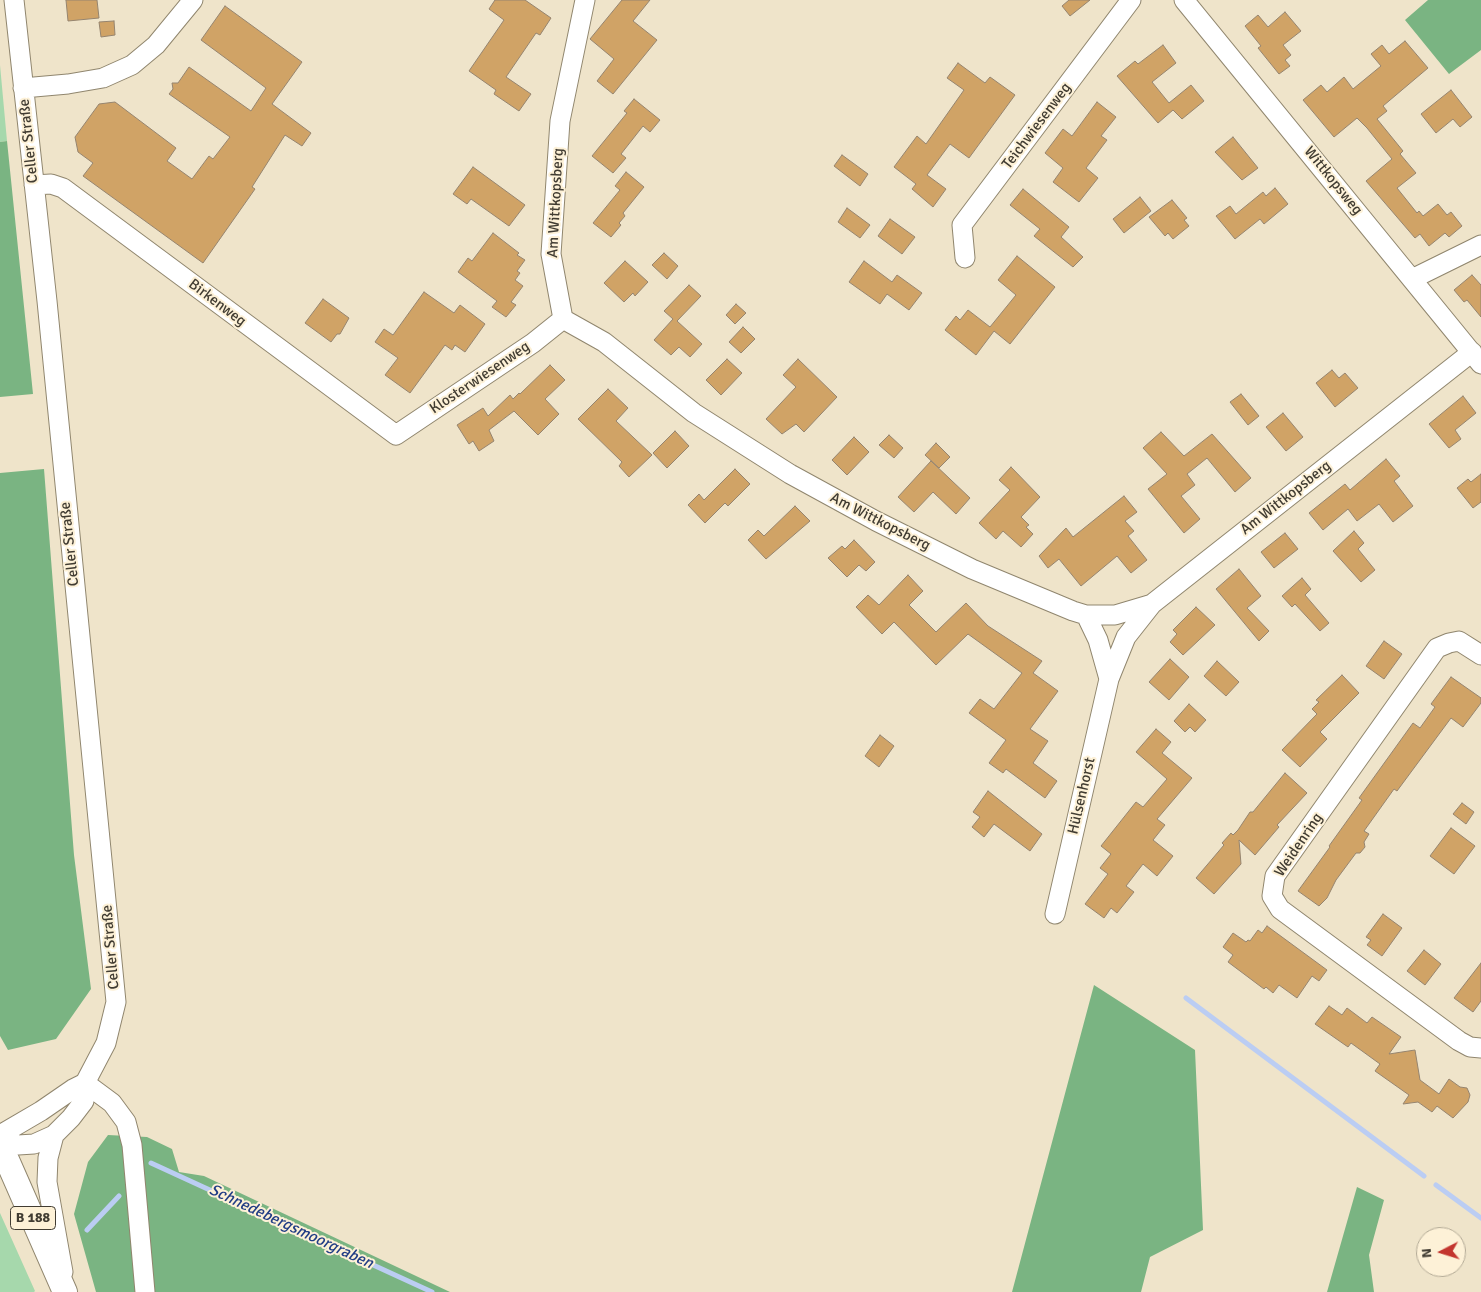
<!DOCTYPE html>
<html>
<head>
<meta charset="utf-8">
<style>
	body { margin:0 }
	#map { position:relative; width:1481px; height:1292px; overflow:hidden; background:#efe4ca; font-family:Signika,sans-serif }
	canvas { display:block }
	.north { position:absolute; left:1416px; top:1227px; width:50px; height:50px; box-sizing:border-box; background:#fdf1d7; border:1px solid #b2a995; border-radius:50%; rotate:265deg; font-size:14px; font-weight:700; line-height:20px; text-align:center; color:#413c32 }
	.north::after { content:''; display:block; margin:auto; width:18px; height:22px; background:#c3352e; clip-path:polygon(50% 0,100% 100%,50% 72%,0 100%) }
</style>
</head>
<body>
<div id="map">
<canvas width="1481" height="1292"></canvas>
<div class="north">N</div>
</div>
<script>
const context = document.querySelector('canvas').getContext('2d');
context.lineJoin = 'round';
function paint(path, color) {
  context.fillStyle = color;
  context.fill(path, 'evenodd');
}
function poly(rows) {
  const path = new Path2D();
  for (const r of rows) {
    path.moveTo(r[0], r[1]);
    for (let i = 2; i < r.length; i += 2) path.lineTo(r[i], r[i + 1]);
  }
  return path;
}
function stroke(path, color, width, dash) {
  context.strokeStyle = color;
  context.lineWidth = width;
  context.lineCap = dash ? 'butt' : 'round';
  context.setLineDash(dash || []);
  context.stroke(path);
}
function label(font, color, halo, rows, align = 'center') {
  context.font = font + ' Signika,sans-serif';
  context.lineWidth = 4;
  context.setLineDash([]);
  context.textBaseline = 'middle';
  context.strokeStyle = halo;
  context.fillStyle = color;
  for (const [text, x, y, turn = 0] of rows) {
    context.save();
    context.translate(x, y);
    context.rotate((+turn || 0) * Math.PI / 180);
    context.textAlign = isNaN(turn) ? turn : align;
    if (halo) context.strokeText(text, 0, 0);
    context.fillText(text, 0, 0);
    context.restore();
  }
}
paint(poly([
	[0,65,7,141,0,142],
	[0,1213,35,1291,34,1292,0,1292]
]), '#a6d8ac');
paint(poly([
	[1428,0,1481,0,1481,50,1449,74,1405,20],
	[7,141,33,394,0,397,0,142],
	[44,469,74,855,91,989,56,1039,8,1050,0,1036,0,473],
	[1094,985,1195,1050,1203,1230,1150,1257,1141,1292,1012,1292],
	[108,1135,147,1137,172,1149,179,1172,204,1176,450,1292,96,1292,74,1214,88,1162],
	[1357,1187,1384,1200,1369,1255,1374,1292,1327,1292]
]), '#7ab482');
stroke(poly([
	[1186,998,1424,1176],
	[151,1163,432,1292],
	[1436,1185,1481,1218],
	[87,1230,119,1196]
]), '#bbcdf3', 5);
const building = poly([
	[66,0,97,0,99,18,68,21,66,0],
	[495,0,525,0,551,18,540,35,536,33,506,77,531,94,519,111,494,94,496,90,469,71,504,20,489,9,495,0],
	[622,0,650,0,633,21,657,40,613,94,597,81,614,59,590,39,622,0],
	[1069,0,1090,0,1070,16,1062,6,1069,0],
	[225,6,302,62,272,104,311,133,302,146,285,135,252,187,255,189,203,263,83,176,93,163,78,152,75,137,99,104,115,102,176,148,167,161,192,179,209,156,213,159,230,137,169,94,173,89,172,83,178,83,189,67,251,111,266,88,201,40,225,6],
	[1285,12,1301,31,1283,45,1291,55,1285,60,1290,66,1279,74,1258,48,1261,46,1245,26,1258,15,1268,27,1285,12],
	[114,21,115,35,101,37,99,22,114,21],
	[1405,41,1428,68,1383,106,1387,111,1377,119,1403,151,1400,154,1416,173,1397,188,1417,213,1419,211,1423,216,1438,204,1447,215,1451,212,1462,226,1449,237,1445,233,1429,246,1420,234,1415,238,1366,181,1392,159,1367,128,1357,118,1334,137,1303,100,1321,85,1327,92,1344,77,1353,89,1381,66,1371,54,1382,45,1389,54,1405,41],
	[1163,45,1176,63,1152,82,1169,103,1191,85,1204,101,1182,119,1173,110,1158,123,1117,76,1135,61,1138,64,1163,45],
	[958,63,985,83,990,77,1015,95,969,158,950,144,927,175,946,189,933,207,912,189,916,184,894,167,917,136,926,144,964,90,947,78,958,63],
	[1451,90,1472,117,1460,127,1453,119,1436,133,1421,114,1451,90],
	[634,99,660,120,650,132,643,126,621,154,626,158,613,173,592,156,627,113,624,111,634,99],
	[1097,102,1116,117,1101,136,1107,140,1086,168,1098,178,1079,202,1053,182,1063,168,1045,153,1063,129,1072,136,1097,102],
	[1233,137,1258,168,1242,180,1215,152,1233,137],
	[842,155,868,174,860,186,834,166,842,155],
	[473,167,525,205,509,226,471,199,467,204,453,194,473,167],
	[626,172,644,187,623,213,625,216,619,223,621,225,611,237,593,223,620,190,615,186,626,172],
	[1275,188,1288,204,1264,224,1260,219,1235,239,1216,216,1230,206,1236,214,1263,192,1266,196,1275,188],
	[1023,189,1069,227,1061,237,1083,257,1073,267,1034,236,1040,229,1010,205,1023,189],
	[1140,197,1151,211,1124,233,1113,219,1140,197],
	[1172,200,1187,218,1184,220,1189,226,1173,239,1168,233,1165,236,1149,217,1172,200],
	[847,208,870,225,860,238,838,222,847,208],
	[890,219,915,237,902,254,878,236,890,219],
	[493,233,519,253,517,255,525,260,517,271,520,273,515,280,523,286,511,302,516,305,506,317,492,307,497,301,458,272,468,258,472,261,493,233],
	[664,253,678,266,667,279,652,265,664,253],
	[1017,256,1055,287,1010,344,994,331,976,355,945,330,956,316,960,320,968,310,990,327,1016,295,998,280,1017,256],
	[625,261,648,282,635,296,633,293,624,302,604,283,625,261],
	[864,261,892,282,897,275,922,293,909,310,887,294,880,304,849,282,864,261],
	[1472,275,1481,285,1481,317,1467,300,1464,302,1454,290,1472,275],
	[689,285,701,296,677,321,702,344,690,357,679,347,671,355,654,340,673,319,664,311,689,285],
	[424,292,454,313,460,305,485,324,465,352,455,345,452,350,445,345,410,393,385,375,398,358,375,342,384,329,393,335,424,292],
	[323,299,349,318,340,334,337,334,331,342,305,323,323,299],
	[736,304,746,313,735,324,726,315,736,304],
	[743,327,755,339,741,353,729,342,743,327],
	[727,359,742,373,721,395,706,380,727,359],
	[798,359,837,397,804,432,796,424,782,434,766,419,796,387,783,375,798,359],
	[550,365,565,380,545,399,559,414,538,435,514,411,489,430,494,441,479,451,473,441,469,444,457,425,483,408,488,416,510,395,513,399,519,393,520,394,550,365],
	[1332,370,1339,378,1345,373,1358,388,1335,407,1316,383,1332,370],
	[608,389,628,408,616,421,652,455,629,477,619,466,622,462,578,419,608,389],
	[1241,394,1259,416,1248,425,1230,402,1241,394],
	[1463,396,1476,413,1455,430,1461,439,1449,448,1429,424,1463,396],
	[1283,413,1303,437,1286,451,1266,427,1283,413],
	[675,431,689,446,667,468,653,453,675,431],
	[1161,432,1184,456,1212,434,1251,478,1235,492,1207,458,1187,474,1195,485,1181,496,1200,519,1184,533,1148,489,1167,474,1143,448,1161,432],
	[889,435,903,448,894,458,879,445,889,435],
	[854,437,869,452,847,475,832,460,854,437],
	[936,443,950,457,939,468,925,455,936,443],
	[1386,459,1400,476,1394,481,1413,506,1393,522,1379,504,1357,521,1348,509,1323,530,1309,513,1345,484,1350,490,1386,459],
	[931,461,970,498,956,514,933,492,914,512,898,497,931,461],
	[1011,467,1040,497,1021,517,1029,525,1026,527,1033,534,1021,547,1003,531,996,539,979,523,1010,490,999,480,1011,467],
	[735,469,750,484,728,506,725,503,705,523,688,505,699,494,704,500,735,469],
	[1481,474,1481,502,1473,508,1457,488,1468,479,1471,482,1481,474],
	[1124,496,1137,512,1125,521,1134,531,1128,536,1147,560,1131,573,1117,556,1081,586,1059,559,1048,568,1039,556,1066,528,1073,537,1124,496],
	[795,506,810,521,766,559,748,540,758,530,764,536,795,506],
	[1354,531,1364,543,1358,549,1375,570,1361,582,1333,551,1354,531],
	[1285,533,1298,549,1274,568,1261,552,1285,533],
	[854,540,875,562,866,571,859,565,847,577,828,558,842,546,845,549,854,540],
	[1239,569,1261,596,1247,608,1269,631,1259,641,1216,589,1239,569],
	[908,575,923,591,909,605,936,632,966,603,988,626,1042,661,1033,673,1058,691,1030,729,1048,741,1033,763,1057,781,1045,798,1006,769,1003,773,989,763,1006,740,969,713,980,699,994,709,1022,673,968,634,936,665,894,622,882,634,856,607,868,595,879,605,908,575],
	[1302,578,1311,589,1305,595,1329,623,1320,631,1295,604,1292,607,1282,596,1302,578],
	[1196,607,1215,625,1183,655,1170,642,1177,634,1173,630,1196,607],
	[1384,641,1402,654,1384,679,1366,666,1384,641],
	[1170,659,1189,677,1169,700,1149,682,1170,659],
	[1217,661,1239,682,1226,696,1204,676,1217,661],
	[1342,675,1359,693,1320,732,1327,739,1300,767,1282,750,1317,714,1312,709,1319,702,1316,700,1342,675],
	[1451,677,1481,698,1481,703,1463,727,1451,718,1397,791,1394,789,1364,831,1369,834,1364,842,1365,847,1360,853,1356,853,1336,880,1327,898,1319,906,1298,891,1330,847,1329,846,1362,800,1359,798,1390,755,1413,723,1420,728,1435,707,1431,704,1451,677],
	[1189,704,1206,720,1195,732,1190,727,1185,732,1174,721,1189,704],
	[1156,729,1171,742,1162,753,1192,778,1157,819,1165,825,1153,840,1173,856,1157,876,1143,864,1126,886,1134,892,1117,913,1111,908,1104,918,1085,904,1108,874,1100,868,1111,854,1101,846,1136,802,1143,807,1167,779,1136,752,1156,729],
	[880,735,894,746,879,767,865,756,880,735],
	[1285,773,1307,793,1277,825,1279,827,1255,855,1239,840,1241,864,1214,894,1196,878,1224,845,1222,843,1231,833,1233,835,1238,830,1250,812,1253,812,1285,773],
	[988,791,1042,834,1030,851,994,824,984,837,972,827,980,817,973,812,988,791],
	[1462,803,1474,812,1466,824,1453,814,1462,803],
	[1451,828,1475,846,1454,874,1430,856,1451,828],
	[1383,914,1402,928,1382,956,1367,945,1371,940,1366,937,1383,914],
	[1267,926,1327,970,1319,981,1312,976,1297,998,1279,985,1273,993,1266,987,1264,989,1228,962,1233,955,1223,947,1233,933,1246,942,1248,940,1250,941,1258,930,1262,933,1267,926],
	[1424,950,1441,964,1425,985,1407,971,1424,950],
	[1481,963,1481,1001,1473,1012,1454,998,1481,963],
	[1329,1006,1342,1015,1347,1008,1367,1023,1372,1017,1401,1037,1389,1054,1415,1050,1420,1080,1439,1094,1449,1079,1460,1087,1467,1088,1470,1095,1468,1102,1453,1118,1437,1106,1432,1112,1418,1102,1403,1104,1409,1095,1375,1071,1380,1064,1351,1043,1348,1047,1315,1024,1329,1006]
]);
paint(building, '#d0a366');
stroke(building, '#95846f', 1);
const minor = poly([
	[585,0,560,121,551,254,563,319,604,342,694,413,790,474,876,521,972,569,1073,611,1086,615,1115,615,1152,604,1472,352],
	[1184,0,1481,364],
	[23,88,68,84,103,78,132,65,156,45,193,0],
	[34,185,51,184,63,188,396,435,533,343,563,319],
	[965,258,962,225,1131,0],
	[1412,279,1481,245],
	[1086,615,1098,640,1109,679,1126,637,1152,604],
	[1481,655,1459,641,1449,643,1437,648,1275,876,1272,896,1280,909,1459,1041,1470,1047,1481,1048],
	[1055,914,1109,679],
	[85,1083,112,1103,126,1122,132,1145,145,1292],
	[0,1135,41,1111,73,1089,85,1083],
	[54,1135,48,1158,47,1182,63,1272],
	[0,1138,18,1145,34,1144,54,1135,71,1118,84,1101,85,1083,106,1043,116,1002,47,301,14,0]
]);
const major = poly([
	[0,1144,65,1292]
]);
stroke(minor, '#90866e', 21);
stroke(major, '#90866e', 26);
stroke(minor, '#fff', 19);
stroke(major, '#fff', 24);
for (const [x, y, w] of [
	[33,1218,45]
]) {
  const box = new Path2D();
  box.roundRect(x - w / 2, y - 11.5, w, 23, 4);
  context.fillStyle = '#fdf1d7';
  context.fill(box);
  stroke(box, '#413c32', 1);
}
label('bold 14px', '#413c32', null, [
	["B 188",33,1218]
]);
label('15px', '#413c32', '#fdf1d7', [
	["Teichwiesenweg",1037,126,-53],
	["Celler Straße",29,141,-96],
	["Wittkopsweg",1333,181,51],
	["Am Wittkopsberg",556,203,-87],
	["Birkenweg",217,303,37],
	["Klosterwiesenweg",480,378,-34],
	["Am Wittkopsberg",1286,498,-38],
	["Am Wittkopsberg",880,522,27],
	["Celler Straße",70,544,-96],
	["Hülsenhorst",1082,796,-77],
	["Weidenring",1299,845,-56],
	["Celler Straße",111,947,-95]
]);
label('italic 16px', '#223e85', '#fdf1d7', [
	["Schnedebergsmoorgraben",291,1227,25]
]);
</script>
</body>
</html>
